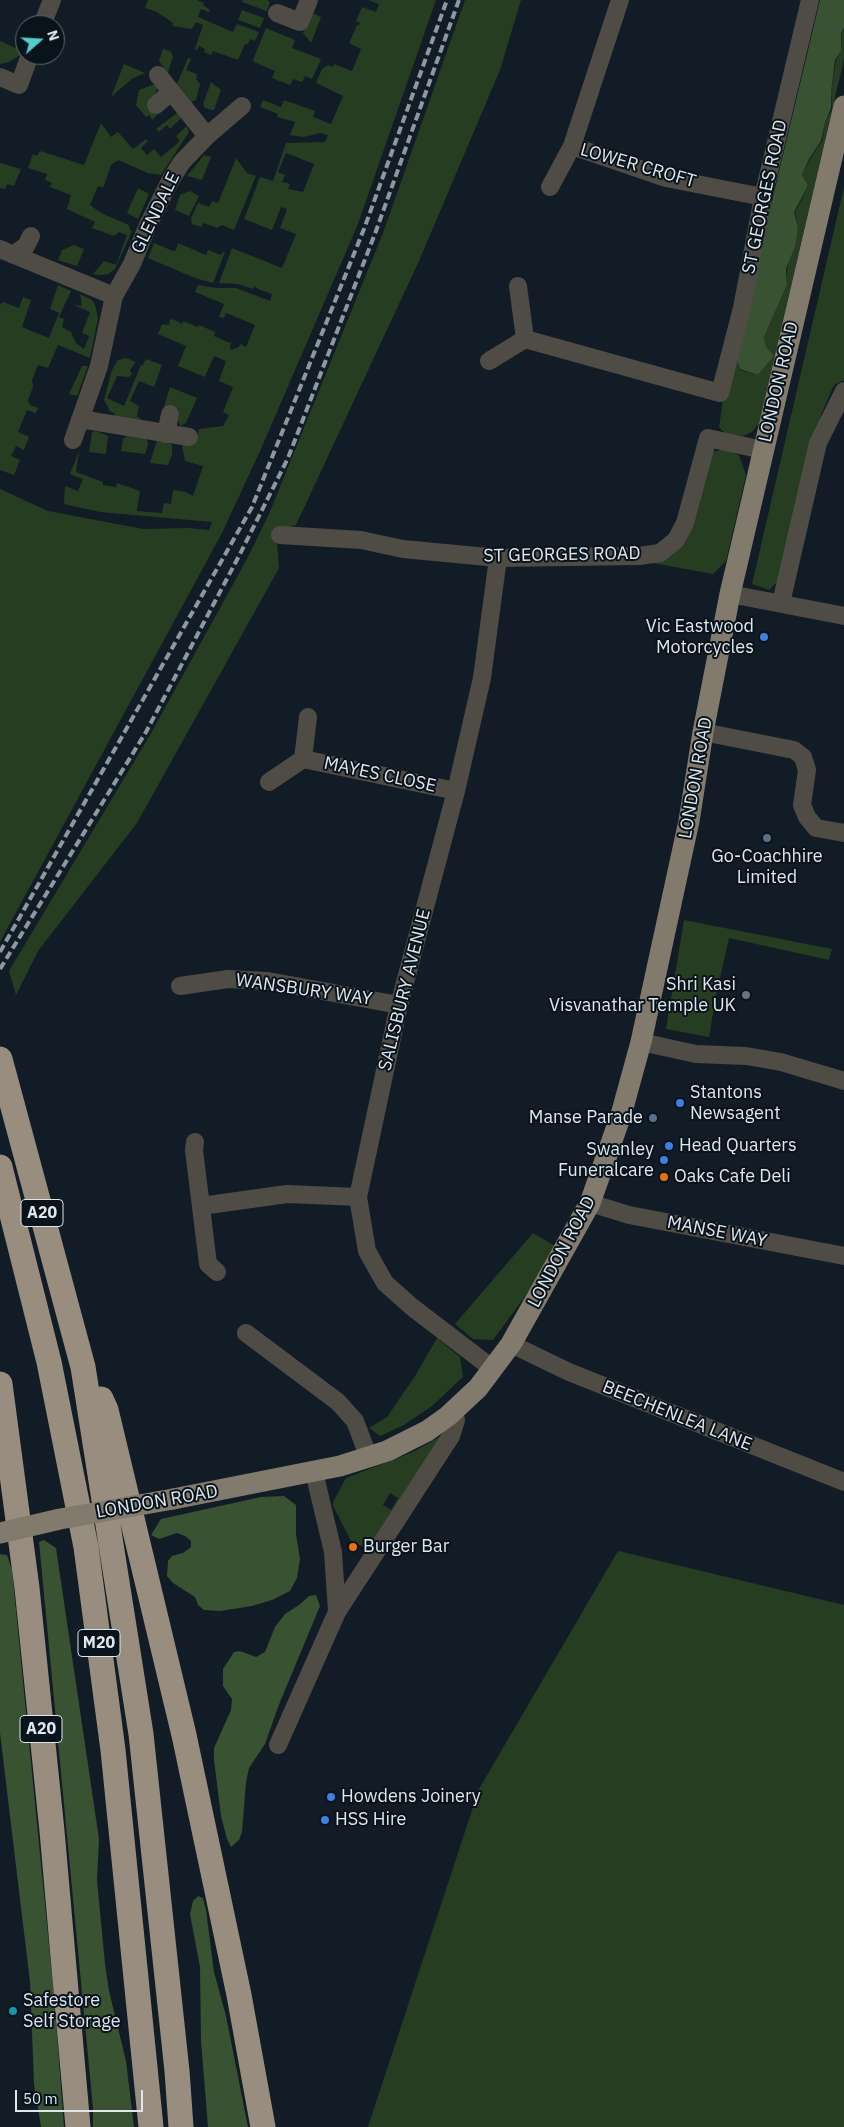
<!DOCTYPE html>
<html>
<head>
<meta charset="utf-8">
<style>
	body { margin:0 }
	#map { position:relative; width:844px; height:2127px; overflow:hidden; background:#111c26; font-family:"IBM Plex Sans",sans-serif }
	canvas { display:block }
	.north { position:absolute; left:15px; top:15px; width:50px; height:50px; box-sizing:border-box; background:#08131c; border:1px solid #5e6870; border-radius:50%; rotate:71deg; font-size:14px; font-weight:700; line-height:20px; text-align:center; color:#dfe7ed }
	.north::after { content:''; display:block; margin:auto; width:18px; height:22px; background:#54cdc9; clip-path:polygon(50% 0,100% 100%,50% 72%,0 100%) }
	.scale { position:absolute; left:15px; top:2090px; width:128px; height:22px; box-sizing:border-box; border:2px solid #dfe7ed; border-top:0; padding-left:6px; font-size:15px; line-height:18px; white-space:nowrap; color:#dfe7ed; -webkit-text-stroke:4px #08131c; paint-order:stroke }
</style>
</head>
<body>
<div id="map">
<canvas width="844" height="2127"></canvas>
<div class="north">N</div>
<div class="scale">50 m</div>
</div>
<script>
const context = document.querySelector('canvas').getContext('2d');
context.lineJoin = 'round';
function paint(path, color) {
  context.fillStyle = color;
  context.fill(path, 'evenodd');
}
function poly(rows) {
  const path = new Path2D();
  for (const r of rows) {
    path.moveTo(r[0], r[1]);
    for (let i = 2; i < r.length; i += 2) path.lineTo(r[i], r[i + 1]);
  }
  return path;
}
function stroke(path, color, width, dash) {
  context.strokeStyle = color;
  context.lineWidth = width;
  context.lineCap = dash ? 'butt' : 'round';
  context.setLineDash(dash || []);
  context.stroke(path);
}
function label(font, color, halo, rows, align = 'center') {
  context.font = font + ' "IBM Plex Sans",sans-serif';
  context.lineWidth = 4;
  context.setLineDash([]);
  context.textBaseline = 'middle';
  context.strokeStyle = halo;
  context.fillStyle = color;
  for (const [text, x, y, turn = 0] of rows) {
    context.save();
    context.translate(x, y);
    context.rotate((+turn || 0) * Math.PI / 180);
    context.textAlign = isNaN(turn) ? turn : align;
    if (halo) context.strokeText(text, 0, 0);
    context.fillText(text, 0, 0);
    context.restore();
  }
}
paint(poly([
	[148,0,197,0,204,3,203,5,210,10,209,12,201,9,198,17,233,32,237,24,259,32,255,41,250,39,248,44,245,44,238,60,213,51,211,55,204,52,205,49,199,46,197,50,195,49,203,25,196,22,192,29,172,26,173,23,157,12,145,8],
	[243,0,267,0,270,2,267,11,242,2],
	[368,0,436,0,358,224,261,449,222,533,0,942,0,489,48,511,143,529,189,528,209,530,212,522,100,512,64,504,65,486,78,491,83,479,70,474,79,451,76,472,103,482,103,485,116,487,117,483,140,491,137,511,162,513,164,503,171,504,173,490,186,492,193,496,203,466,185,461,182,446,197,439,199,429,223,426,229,415,223,412,233,387,219,381,226,361,214,356,205,377,178,366,186,346,158,334,162,324,169,325,170,320,173,319,182,324,183,321,198,327,199,325,215,332,214,336,230,343,232,340,230,346,231,350,239,347,240,344,246,347,255,325,226,313,224,318,219,317,224,304,195,292,198,285,216,288,236,288,270,301,272,294,258,289,255,286,253,289,238,284,219,283,232,248,282,268,296,234,280,228,287,209,281,207,272,230,244,219,260,177,273,181,286,143,325,142,328,135,320,133,304,137,290,135,295,122,277,117,278,114,260,107,263,100,281,107,284,100,315,111,313,117,331,124,343,96,316,83,322,69,328,65,333,67,334,64,352,71,361,49,349,43,357,25,359,25,360,23,356,21,362,7,376,12,379,4],
	[286,153,314,164,303,192,288,189,290,184,282,182,285,175,278,172],
	[465,0,521,0,500,70,419,261,296,525,276,531,279,568,137,823,38,951,16,995,9,971,150,735,248,557,269,514,383,233],
	[242,10,264,18,260,28,238,20],
	[312,13,321,17,311,43,303,33],
	[266,28,295,40,292,48,321,59,312,79,305,76,302,82,293,79,290,85,272,78,275,71,254,62,253,60],
	[844,28,844,59,759,423,752,432,743,436,726,434,719,427,724,393,735,357,740,370,758,375,774,356,766,346,764,337,787,285,787,269,798,228,795,212,808,187,802,175,810,159,822,141,825,123,832,109,831,93,836,60,841,51,842,34],
	[0,41,25,52,9,62,0,64],
	[163,49,170,51,173,56,168,73,159,61],
	[188,58,191,59,186,70,197,74,196,79,200,84,196,100,191,102,177,84],
	[124,64,145,73,133,78,111,97],
	[211,82,221,90,214,110,212,110,205,108,203,104],
	[152,85,156,85,157,88,155,96,148,103,157,114,153,120,149,115,146,117,136,105,139,90],
	[177,113,181,118,170,129,167,125,159,132,156,129],
	[101,123,111,137,118,132,133,149,146,139,148,141,141,148,147,155,154,149,161,157,180,141,176,136,187,126,189,132,161,175,148,173,118,160,111,165,103,188,98,186,90,205,101,213,129,225,130,230,132,231,115,269,108,274,100,275,93,274,104,261,116,265,127,235,119,232,114,236,92,228,95,222,67,209,71,195,50,187,52,183,45,180,47,174,28,168,33,154,37,156,40,151,84,165],
	[204,155,211,157,202,180,187,176],
	[236,158,247,173,256,176,234,230,222,225,217,228,203,223,201,227,192,224,191,218,198,203,209,207,212,201,218,203],
	[0,163,21,169,14,186,7,184,5,189,0,188],
	[844,187,844,380,834,385,821,415,781,578,769,590,752,584],
	[138,188,149,194,138,219,127,213],
	[190,191,199,196,189,216,175,210,180,195],
	[154,243,173,251,176,250,178,243,206,255,208,250,221,255,223,252,225,252,213,283,195,278,148,258],
	[74,245,84,249,77,266,58,260,62,250],
	[58,285,71,291,59,317,64,319,62,327,71,332,76,343,84,349,89,336,82,333,90,312,74,305,82,306,80,294,92,300,95,305,98,318,90,358,58,345,48,368,38,365,32,380,33,387,28,400,30,405,38,408,36,413,27,410,18,432,29,437,24,450,16,446,11,456,20,460,14,475,0,470,0,305,3,302,19,308,23,297,31,300,22,327,49,338,59,313,50,309],
	[126,358,136,362,130,370,132,374,129,377,117,376,107,398,124,406,141,365,143,365,146,359,162,365,154,387,139,381,130,401,139,406,137,416,141,419,139,423,114,417,115,414,110,411,104,400,112,370,118,360],
	[82,366,88,366,77,396,69,394],
	[170,387,197,398,186,423,180,426,178,420,179,409,164,407],
	[96,431,108,436,106,454,89,452,92,432],
	[127,436,147,439,148,444,145,454,121,451,123,439],
	[157,440,172,444,172,455,168,465,150,463],
	[725,449,739,455,746,475,726,561,713,574,647,562,663,555,712,452],
	[684,920,832,949,829,960,729,938,716,996,709,1037,666,1029],
	[533,1233,555,1246,526,1295,493,1340,473,1339,455,1324],
	[437,1338,460,1357,463,1377,432,1406,404,1425,380,1436,369,1428,387,1417,415,1376],
	[441,1436,442,1437,370,1547,366,1548,351,1541,333,1506,334,1500,346,1478,413,1452],
	[390,1493,398,1498,391,1510,383,1505],
	[618,1551,844,1605,844,2127,368,2127,479,1789]
]), '#273d22');
paint(poly([
	[820,0,844,0,844,27,841,34,841,51,835,60,831,93,831,108,825,123,821,141,809,159,802,175,808,186,794,212,798,228,795,246,786,269,787,285,764,337,766,346,774,356,758,375,740,369,735,356],
	[284,1496,296,1505,296,1534,300,1559,297,1578,290,1591,272,1600,252,1606,220,1611,204,1610,198,1605,195,1597,173,1583,167,1576,168,1561,172,1556,183,1553,191,1547,191,1541,185,1536,177,1533,159,1539,151,1535,161,1519,261,1497],
	[44,1540,56,1548,99,1839,97,1880,105,1964,109,1991,126,2061,134,2127,93,2127,93,2108,39,1542],
	[0,1554,7,1555,12,1570,54,1996,64,2127,41,2127,34,2084,30,1982,0,1733],
	[316,1595,320,1606,278,1707,265,1744,249,1768,246,1782,242,1832,239,1840,231,1847,227,1839,221,1816,214,1760,214,1748,231,1710,232,1699,223,1686,223,1669,234,1652,240,1651,256,1657,265,1652,275,1627,285,1614,299,1605,309,1596],
	[198,1896,203,1898,206,1910,214,1972,226,2016,248,2127,208,2127,201,2041,200,1967,190,1914,193,1901]
]), '#385232');
stroke(poly([
	[620,0,572,146,666,178,763,197],
	[277,13,300,22,309,0],
	[42,25,52,0],
	[158,75,207,136,242,106],
	[0,77,19,85,30,55],
	[156,105,171,92],
	[550,187,572,146],
	[0,249,114,296],
	[13,255,26,246,31,236],
	[518,286,525,339],
	[489,361,525,339,720,393,742,308,763,197,810,0],
	[80,419,189,437],
	[166,434,170,414],
	[73,440,99,366,114,296,132,264,148,225,171,179,182,162,207,136],
	[280,535,361,540,403,549,498,558,639,556,660,553,676,540,685,523,708,438,763,450],
	[730,594,844,616],
	[781,603,818,443,844,391],
	[703,732,794,750,803,757,807,770,802,805,807,817,816,828,844,833],
	[303,759,456,791],
	[269,782,303,759,308,717],
	[180,986,228,979,268,981,399,1005],
	[641,1042,696,1054,746,1056,781,1062,844,1081],
	[195,1142,194,1150,208,1264,217,1272],
	[590,1203,629,1215,844,1256],
	[201,1206,287,1194,358,1197],
	[246,1333,338,1402,355,1421,369,1458],
	[511,1344,569,1372,844,1482],
	[493,1369,412,1307,385,1283,367,1251,358,1197,399,1005,456,791,482,678,498,558],
	[314,1472,333,1552,337,1612],
	[278,1745,337,1612,451,1436,456,1420,454,1411]
]), '#4f4b45', 18);
stroke(poly([
	[173,1499,340,1466,387,1451,427,1431,448,1416,478,1388,511,1344,590,1203,621,1115,641,1042,689,821,703,732,730,594,844,106]
]), '#837a6e', 21);
stroke(poly([
	[0,1059,83,1367,141,1734,177,2071,181,2127],
	[0,1167,49,1362,86,1547,113,1750,151,2127],
	[0,1384,27,1588,52,1831,78,2127],
	[101,1399,106,1410,184,1735,239,1995,263,2127]
]), '#988d7e', 25);
stroke(poly([
	[0,952,252,507,364,229,447,0],
	[0,969,146,732,240,554,288,458,376,231,459,0]
]), '#8f989f', 4, [8, 4]);
stroke(poly([
	[0,1533,60,1519,173,1499]
]), '#837a6e', 21);
for (const [x, y, r, color] of [
	[764,637,5,"#3f7fe0"],
	[767,838,5,"#5c6f8a"],
	[746,995,5,"#6b7280"],
	[680,1103,5,"#3f7fe0"],
	[653,1118,5,"#5c6f8a"],
	[669,1146,5,"#3f7fe0"],
	[664,1160,5,"#3f7fe0"],
	[664,1177,5,"#e8710a"],
	[353,1547,5,"#e8710a"],
	[331,1797,5,"#3f7fe0"],
	[325,1820,5,"#3f7fe0"],
	[13,2011,5,"#0f9aa8"]
]) {
  const dot = new Path2D();
  dot.arc(x, y, r, 0, 2 * Math.PI);
  context.fillStyle = color;
  context.fill(dot);
  stroke(dot, '#08131c', 2);
}
for (const [x, y, w] of [
	[42,1213,42],
	[99,1643,42],
	[41,1729,42]
]) {
  const box = new Path2D();
  box.roundRect(x - w / 2, y - 13.5, w, 27, 4);
  context.fillStyle = '#08131c';
  context.fill(box);
  stroke(box, '#dfe7ed', 1);
}
label('bold 16px', '#dfe7ed', null, [
	["A20",42,1213],
	["M20",99,1643],
	["A20",41,1729]
]);
label('18px', '#dfe7ed', '#08131c', [
	["LOWER CROFT",638,166,16],
	["ST GEORGES ROAD",765,197,-78],
	["GLENDALE",156,213,-64],
	["LONDON ROAD",779,382,-77],
	["ST GEORGES ROAD",562,555,-1],
	["MAYES CLOSE",380,775,12],
	["LONDON ROAD",696,778,-80],
	["WANSBURY WAY",304,990,8],
	["SALISBURY AVENUE",405,990,-76],
	["MANSE WAY",717,1232,11],
	["LONDON ROAD",562,1252,-62],
	["BEECHENLEA LANE",677,1416,22],
	["LONDON ROAD",157,1502,-10]
]);
label('18px', '#dfe7ed', '#08131c', [
	["Vic Eastwood",754,627,"right"],
	["Motorcycles",754,648,"right"],
	["Go-Coachhire",767,857,"center"],
	["Limited",767,878,"center"],
	["Shri Kasi",736,985,"right"],
	["Visvanathar Temple UK",736,1006,"right"],
	["Stantons",690,1093],
	["Newsagent",690,1114],
	["Manse Parade",643,1118,"right"],
	["Head Quarters",679,1146],
	["Swanley",654,1150,"right"],
	["Funeralcare",654,1171,"right"],
	["Oaks Cafe Deli",674,1177],
	["Burger Bar",363,1547],
	["Howdens Joinery",341,1797],
	["HSS Hire",335,1820],
	["Safestore",23,2001],
	["Self Storage",23,2022]
], 'left');
</script>
</body>
</html>
